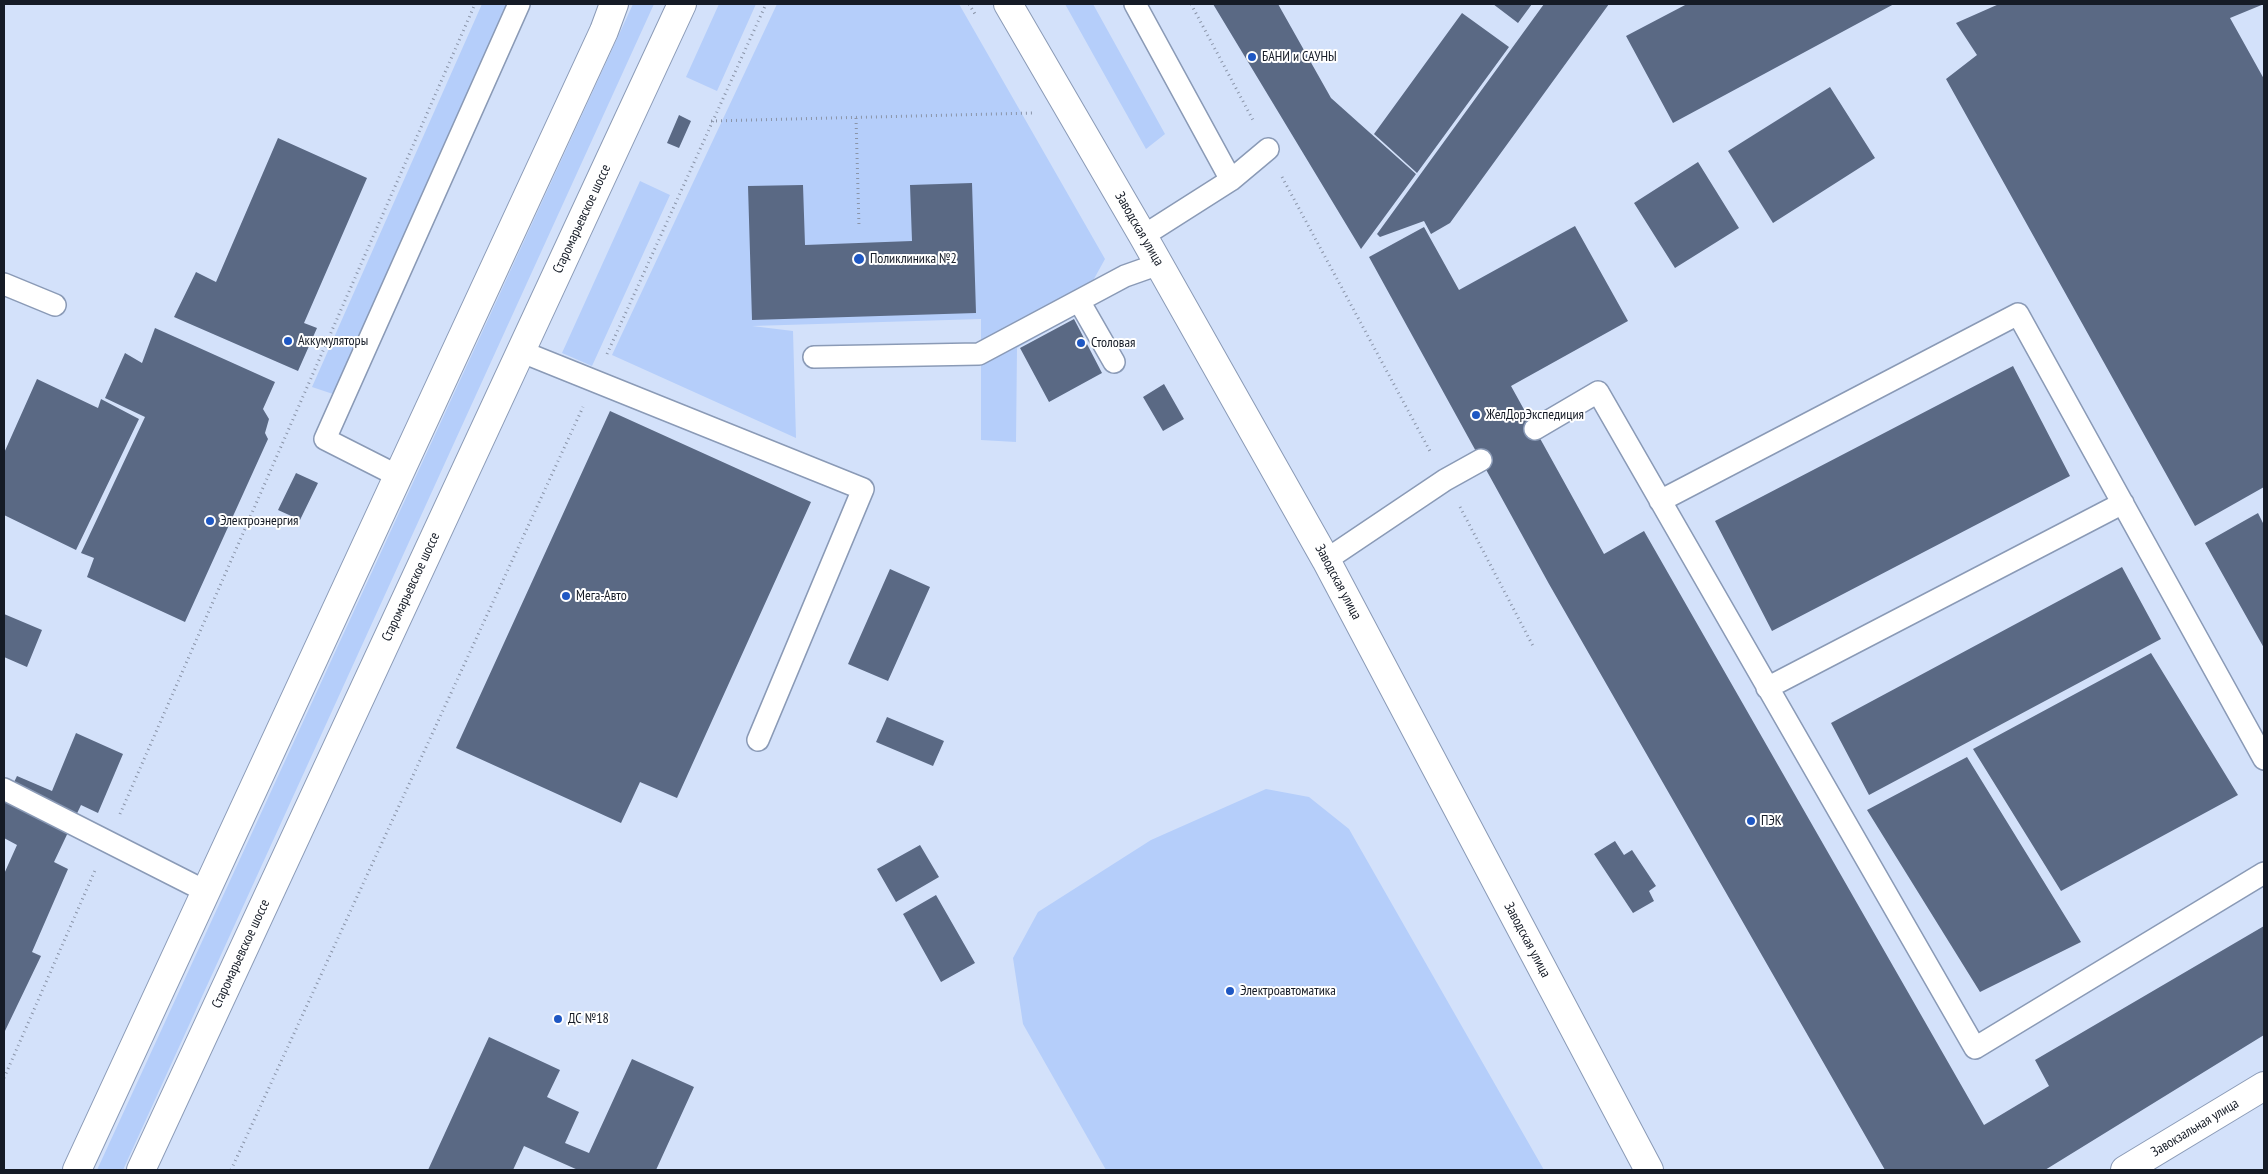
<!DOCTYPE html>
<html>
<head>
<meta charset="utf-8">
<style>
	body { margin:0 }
	#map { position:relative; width:2268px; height:1174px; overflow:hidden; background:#d3e1fa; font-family:"PT Sans Narrow",sans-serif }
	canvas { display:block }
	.frame { position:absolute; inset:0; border:5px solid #151b26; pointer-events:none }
</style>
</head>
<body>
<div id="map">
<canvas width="2268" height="1174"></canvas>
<div class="frame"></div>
</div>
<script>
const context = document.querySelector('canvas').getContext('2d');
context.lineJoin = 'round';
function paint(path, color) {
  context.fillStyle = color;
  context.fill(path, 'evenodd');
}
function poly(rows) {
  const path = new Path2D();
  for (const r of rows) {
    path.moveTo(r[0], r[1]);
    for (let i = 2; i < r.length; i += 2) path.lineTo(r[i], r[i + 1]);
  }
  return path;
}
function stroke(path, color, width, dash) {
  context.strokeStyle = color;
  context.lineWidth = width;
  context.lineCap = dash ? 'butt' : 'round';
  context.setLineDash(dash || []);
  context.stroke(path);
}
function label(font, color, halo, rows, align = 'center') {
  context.font = font + ' "PT Sans Narrow",sans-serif';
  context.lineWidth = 4;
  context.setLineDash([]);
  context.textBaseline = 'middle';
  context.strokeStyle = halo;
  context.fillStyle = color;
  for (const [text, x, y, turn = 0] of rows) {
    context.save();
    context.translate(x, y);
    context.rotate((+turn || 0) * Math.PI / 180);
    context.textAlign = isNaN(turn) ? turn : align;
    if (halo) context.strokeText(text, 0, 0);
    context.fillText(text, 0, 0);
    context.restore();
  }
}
paint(poly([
	[482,4,510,4,336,395,312,387],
	[633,4,654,4,123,1170,97,1170],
	[719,4,756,4,717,91,686,77],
	[777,4,959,4,1105,259,1073,317,1017,348,1016,442,981,440,981,319,752,326,793,331,796,438,612,355],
	[1065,4,1093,4,1165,134,1146,149],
	[640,181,670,195,592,366,562,353],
	[1266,789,1309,797,1349,829,1544,1170,1106,1170,1023,1024,1013,958,1038,912,1151,840]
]), '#b5cefa');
paint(poly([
	[1213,4,1278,4,1331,98,1416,174,1361,249],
	[1493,4,1532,4,1518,23],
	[1544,4,1609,4,1450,223,1431,234,1424,221,1380,237,1377,234],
	[1687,4,1894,4,1673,123,1626,36],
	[1999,4,2264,4,2230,18,2264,79,2264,487,2195,526,1946,79,1977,55,1956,23],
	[1462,13,1509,47,1417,173,1374,134],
	[1830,87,1875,158,1773,223,1728,151],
	[679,115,691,121,679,148,667,143],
	[278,138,367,178,304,323,317,328,298,371,174,317,196,272,216,282],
	[1698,162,1739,228,1675,268,1634,203],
	[972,183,976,313,752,320,748,186,803,185,805,245,912,241,910,185],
	[1575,226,1628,321,1511,386,1604,554,1644,531,1984,1125,2049,1086,2035,1060,2264,926,2264,1035,2045,1170,1885,1170,1549,584,1369,257,1424,227,1459,290],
	[1074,319,1102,373,1049,402,1020,348],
	[155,328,275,382,263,409,269,419,265,433,268,439,185,622,87,577,94,558,81,553,145,417,105,398,125,353,142,363],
	[2013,366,2070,476,1772,631,1715,521],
	[37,379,98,408,101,399,139,419,76,550,4,515,4,453],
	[1164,384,1184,419,1163,431,1143,397],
	[610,411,811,502,677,798,640,782,621,823,456,748],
	[296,473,318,483,300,520,278,510],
	[2258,513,2264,525,2264,648,2205,543],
	[2122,567,2161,639,1869,795,1831,723],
	[890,569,930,587,888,681,848,664],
	[4,614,42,630,27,667,4,657],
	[2151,653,2238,795,2061,891,1973,749],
	[887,717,944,741,933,766,876,742],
	[76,733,123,754,98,813,81,805,54,862,68,869,32,952,41,956,4,1033,4,874,17,845,4,838,4,803,17,776,52,791],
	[1967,757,2081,942,1980,992,1867,810],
	[1615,841,1624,855,1632,850,1656,886,1649,891,1654,901,1633,913,1594,854],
	[920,845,939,877,896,902,877,869],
	[936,895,975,963,941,982,903,914],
	[489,1037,560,1070,547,1097,579,1112,565,1143,589,1153,632,1059,694,1087,656,1170,578,1170,524,1146,513,1170,428,1170]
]), '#5a6984');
const service = poly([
	[1135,4,1231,180],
	[1143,236,1231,180,1268,149],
	[4,284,55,305],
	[1079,301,1114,362],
	[520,351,863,489,758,740],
	[814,357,979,354,1125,276,1159,264],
	[1535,429,1598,392,1975,1048,2264,873],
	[398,476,325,439,519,4],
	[1660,501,2018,314,2264,759],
	[1326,560,1445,480,1481,460],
	[1767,688,2123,503],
	[4,789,207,892]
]);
const minor = poly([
	[2125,1170,2264,1086]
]);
const primary = poly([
	[1008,4,1143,236,1326,560,1649,1170],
	[77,1170,604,31,614,4],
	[141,1170,682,4]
]);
stroke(service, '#8a9ab6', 24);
stroke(minor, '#8a9ab6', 30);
stroke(primary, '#8a9ab6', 30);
stroke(poly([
	[969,4,975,14],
	[1191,4,1254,122],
	[856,118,859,227],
	[711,121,1033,113],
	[1282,177,1431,453],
	[607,354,766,4],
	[1460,507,1533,646],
	[120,814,475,4],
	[4,1078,96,868],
	[231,1170,583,407]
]), '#8a94a8', 3, [1, 4]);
stroke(service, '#fff', 21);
stroke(minor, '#fff', 28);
stroke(primary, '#fff', 28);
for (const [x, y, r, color] of [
	[1252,57,5,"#1e57c3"],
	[859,259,6,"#1e57c3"],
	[288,341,5,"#1e57c3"],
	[1081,343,5,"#1e57c3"],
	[1476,415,5,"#1e57c3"],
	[210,521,5,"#1e57c3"],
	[566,596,5,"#1e57c3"],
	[1751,821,5,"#1e57c3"],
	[1230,991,5,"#1e57c3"],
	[558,1019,5,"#1e57c3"]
]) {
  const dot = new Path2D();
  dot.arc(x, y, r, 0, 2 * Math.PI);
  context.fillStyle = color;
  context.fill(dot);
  stroke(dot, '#fff', 2);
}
label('14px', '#151b26', '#fff', [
	["БАНИ и САУНЫ",1262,57],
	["Поликлиника №2",870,259],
	["Аккумуляторы",298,341],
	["Столовая",1091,343],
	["ЖелДорЭкспедиция",1486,415],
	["Электроэнергия",220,521],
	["Мега-Авто",576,596],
	["ПЭК",1761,821],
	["Электроавтоматика",1240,991],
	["ДС №18",568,1019]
], 'left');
label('14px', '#151b26', '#fff', [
	["Старомарьевское шоссе",582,219,-65],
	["Заводская улица",1139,229,60],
	["Заводская улица",1338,582,62],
	["Старомарьевское шоссе",411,587,-65],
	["Заводская улица",1527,940,62],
	["Старомарьевское шоссе",241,954,-65],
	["Завокзальная улица",2195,1128,-31]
]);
</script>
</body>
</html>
